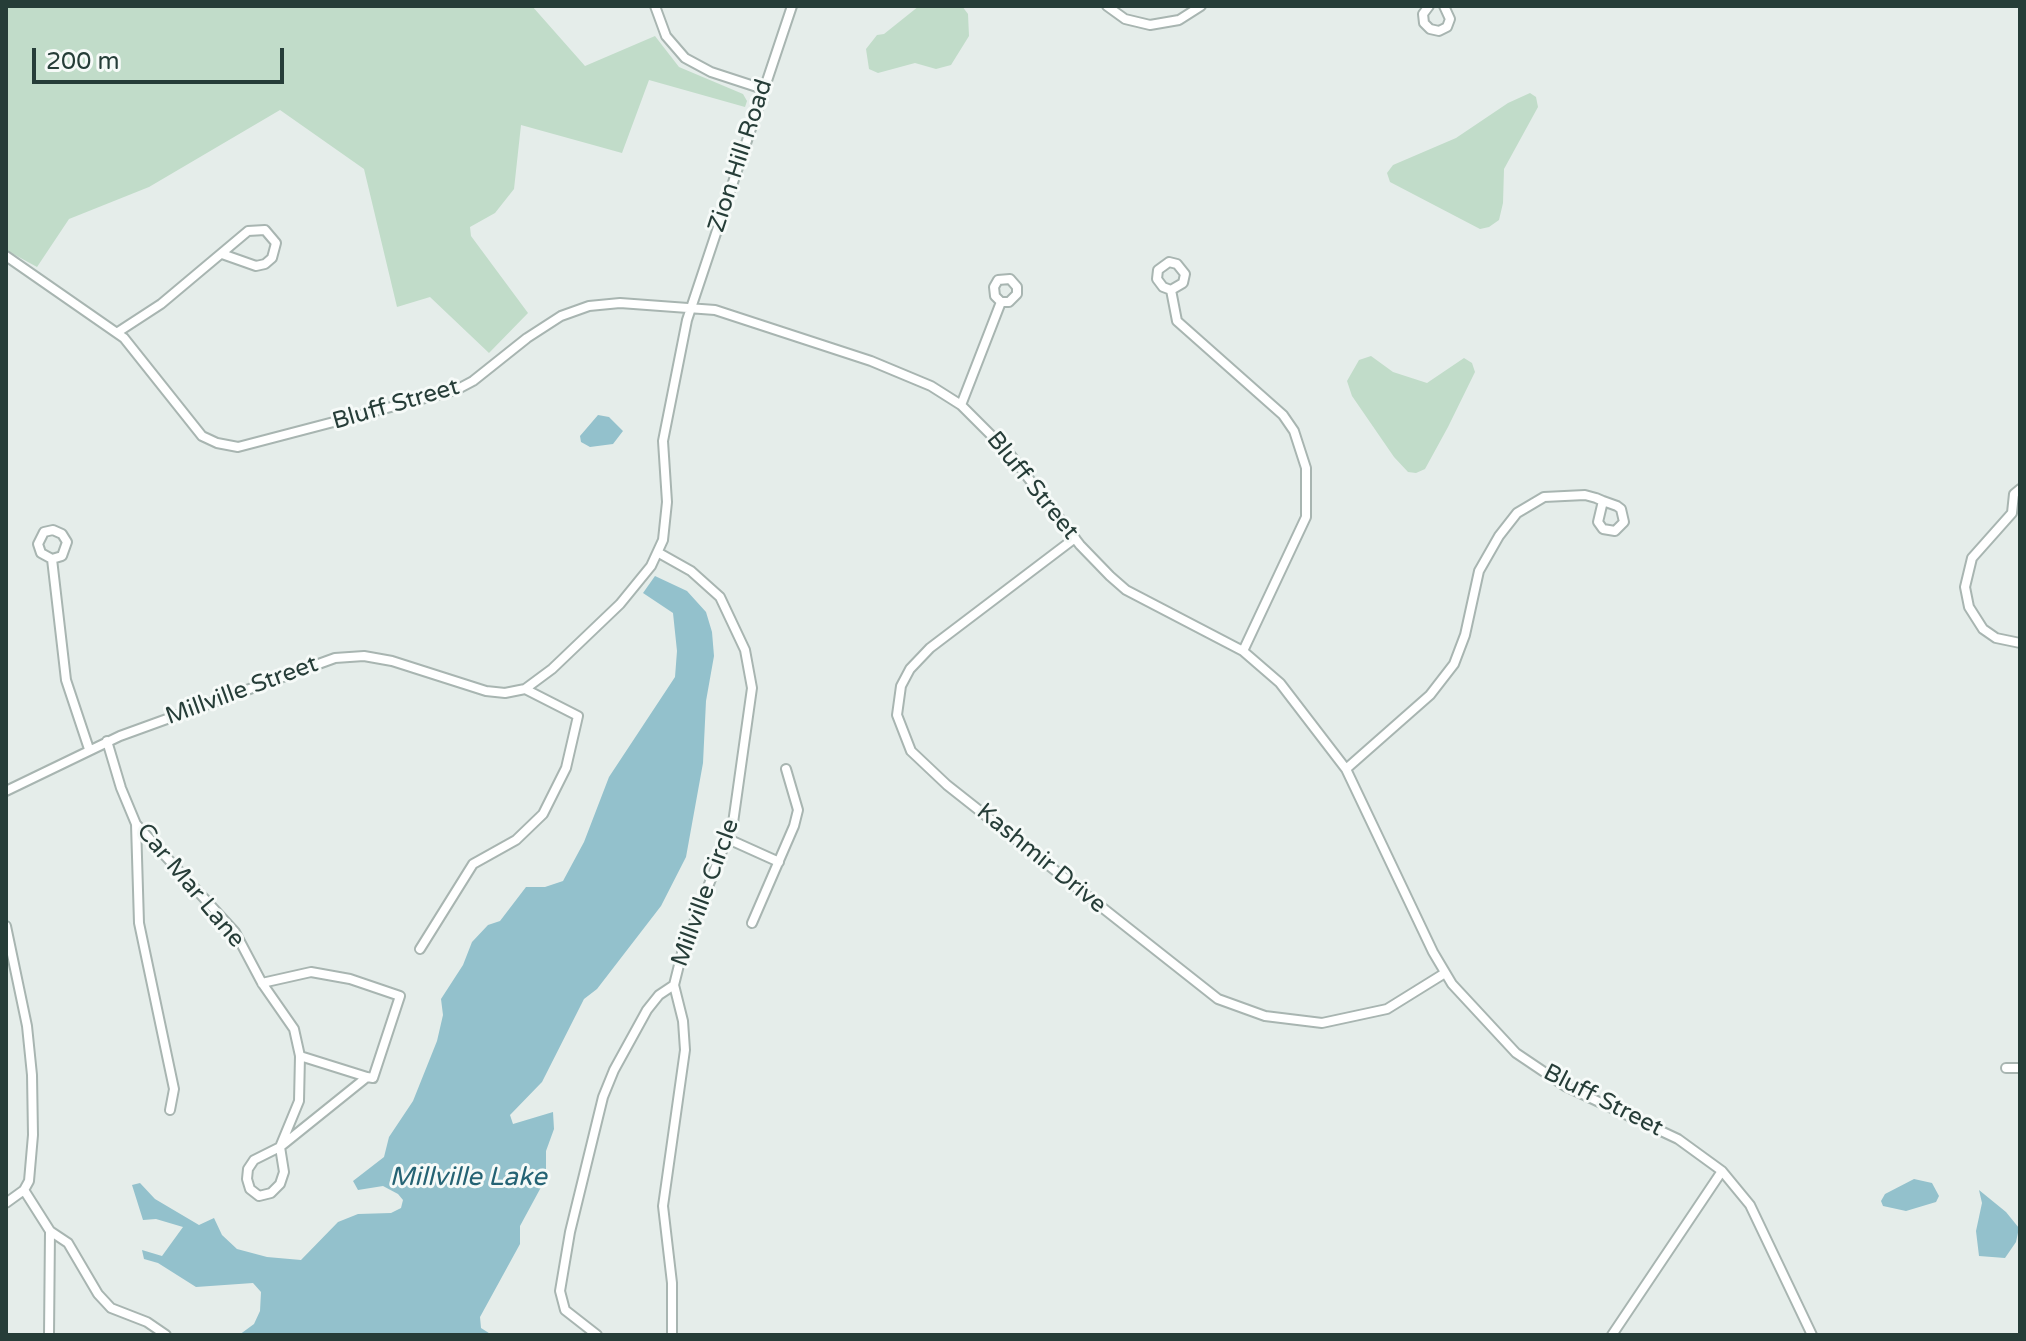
<!DOCTYPE html>
<html>
<head>
<meta charset="utf-8">
<style>
	body { margin:0 }
	#map { position:relative; width:2026px; height:1341px; overflow:hidden; background:#e5edea; font-family:"Varela Round",sans-serif }
	canvas { display:block }
	.frame { position:absolute; inset:0; border:8px solid #263d38; pointer-events:none }
	.scale { position:absolute; left:32px; top:48px; width:252px; height:36px; box-sizing:border-box; border:4px solid #263d38; border-top:0; padding-left:10px; font-size:24px; line-height:28px; white-space:nowrap; color:#263d38; -webkit-text-stroke:6px #f6faf8; paint-order:stroke }
</style>
</head>
<body>
<div id="map">
<canvas width="2026" height="1341"></canvas>
<div class="frame"></div>
<div class="scale">200 m</div>
</div>
<script>
const context = document.querySelector('canvas').getContext('2d');
context.lineJoin = 'round';
function paint(path, color) {
  context.fillStyle = color;
  context.fill(path, 'evenodd');
}
function poly(rows) {
  const path = new Path2D();
  for (const r of rows) {
    path.moveTo(r[0], r[1]);
    for (let i = 2; i < r.length; i += 2) path.lineTo(r[i], r[i + 1]);
  }
  return path;
}
function stroke(path, color, width, dash) {
  context.strokeStyle = color;
  context.lineWidth = width;
  context.lineCap = dash ? 'butt' : 'round';
  context.setLineDash(dash || []);
  context.stroke(path);
}
function label(font, color, halo, rows, align = 'center') {
  context.font = font + ' "Varela Round",sans-serif';
  context.lineWidth = 6;
  context.setLineDash([]);
  context.textBaseline = 'middle';
  context.strokeStyle = halo;
  context.fillStyle = color;
  for (const [text, x, y, turn = 0] of rows) {
    context.save();
    context.translate(x, y);
    context.rotate((+turn || 0) * Math.PI / 180);
    context.textAlign = isNaN(turn) ? turn : align;
    if (halo) context.strokeText(text, 0, 0);
    context.fillText(text, 0, 0);
    context.restore();
  }
}
paint(poly([
	[6,6,532,6,585,66,655,36,679,67,743,94,747,101,745,107,649,80,622,153,521,125,514,189,495,213,470,227,471,236,528,313,489,353,430,297,397,307,364,169,280,110,149,187,69,219,37,267,6,250],
	[919,6,962,6,968,14,969,36,951,65,936,69,915,63,878,73,869,69,866,49,877,35,884,34],
	[1530,93,1536,97,1538,107,1504,169,1503,203,1499,220,1489,227,1480,229,1390,182,1387,173,1393,165,1456,138,1508,103],
	[1371,356,1393,372,1427,383,1464,358,1472,363,1475,372,1448,427,1425,469,1416,473,1408,472,1394,457,1352,396,1347,381,1359,360]
]), '#c1dcc9');
paint(poly([
	[598,415,609,417,623,431,613,444,590,447,581,442,580,436],
	[655,576,687,591,706,612,712,632,714,656,706,701,703,763,686,857,661,906,597,989,584,999,542,1082,510,1115,513,1124,553,1112,554,1129,546,1151,546,1178,520,1226,520,1244,480,1317,481,1328,492,1335,239,1335,254,1324,260,1311,261,1292,253,1283,196,1287,158,1263,144,1259,142,1250,162,1256,183,1227,156,1219,143,1220,132,1185,140,1183,155,1199,199,1225,214,1218,222,1235,237,1249,267,1257,301,1260,338,1222,358,1214,391,1213,401,1208,403,1200,398,1194,383,1186,358,1190,353,1181,384,1157,389,1137,413,1101,437,1041,443,1015,441,999,463,965,472,942,488,925,500,921,526,887,545,887,563,881,584,842,609,777,675,677,677,651,673,613,643,593],
	[1914,1179,1932,1183,1939,1196,1936,1202,1906,1211,1883,1206,1881,1201,1885,1194],
	[1979,1190,2006,1212,2019,1228,2016,1242,2005,1258,1979,1256,1976,1231,1982,1203]
]), '#93c1cc');
const minor = poly([
	[655,6,666,36,685,58,711,72,763,89],
	[1107,6,1125,19,1150,25,1179,20,1201,6],
	[1429,6,1423,14,1424,23,1430,29,1439,31,1447,27,1450,19,1444,6],
	[6,256,124,338,202,436,217,443,238,447,456,390,473,381,527,338,561,316,589,306,620,303,715,310,871,361,931,386,961,405,1009,453,1080,545,1110,576,1126,590,1243,651,1280,683,1346,769,1433,952,1452,984,1516,1053,1565,1086,1678,1139,1722,1171,1750,1205,1812,1335],
	[1171,290,1163,287,1157,279,1158,270,1169,262,1177,264,1185,274,1183,283,1171,290,1177,321,1283,415,1294,431,1306,468,1306,517,1243,651],
	[118,332,161,304,248,231,265,230,276,243,272,258,265,264,256,266,222,254],
	[961,405,1001,302,1009,302,1017,294,1017,287,1010,279,998,280,994,287,995,296,1001,302],
	[2020,489,2014,494,2012,513,1972,558,1965,587,1969,607,1983,629,1996,638,2020,643],
	[1075,538,930,648,910,669,901,686,897,715,911,751,947,785,1218,999,1265,1016,1322,1023,1387,1009,1445,973],
	[659,553,691,571,720,597,745,650,752,688,733,823,682,953,674,985,683,1021,685,1050,663,1206,672,1283,672,1335],
	[52,559,41,553,38,544,44,532,53,530,62,534,67,542,62,556,52,559,66,680,89,749],
	[107,741,121,788,136,824,235,932,262,983,294,1029,300,1056,299,1101,280,1147,284,1172,280,1184,271,1193,259,1196,250,1189,247,1179,248,1169,254,1160,280,1147,367,1077,373,1078,400,996,350,979,311,972,262,983],
	[1346,769,1430,695,1454,664,1465,635,1479,571,1499,536,1517,513,1544,497,1585,495,1596,498,1603,501,1617,506,1621,509,1624,522,1615,531,1603,529,1598,522,1603,501],
	[6,791,120,736,335,658,364,656,392,661,486,691,505,693,525,689,552,669,620,604,651,566,663,540,667,502,663,441,687,320,792,6],
	[136,824,139,923,174,1089,170,1110],
	[728,839,779,862],
	[752,923,794,826,798,810,786,769],
	[6,926,27,1026,32,1075,33,1135,29,1181,24,1190],
	[420,949,473,864,516,840,543,814,566,768,578,716,525,689],
	[300,1056,367,1077],
	[2006,1068,2020,1068],
	[24,1190,50,1231,68,1243,98,1294,111,1308,147,1322,166,1335],
	[6,1203,24,1190],
	[49,1335,50,1231],
	[597,1335,565,1310,560,1291,570,1232,603,1097,614,1070,647,1010,659,995,674,985],
	[1612,1335,1722,1171]
]);
stroke(minor, '#a8b5b1', 12);
stroke(minor, '#fff', 8);
label('24px', '#263d38', '#f6faf8', [
	["Zion Hill Road",741,156,-72],
	["Bluff Street",396,405,-16],
	["Bluff Street",1032,486,51],
	["Millville Street",242,691,-20],
	["Kashmir Drive",1041,859,39],
	["Car Mar Lane",190,886,50],
	["Millville Circle",706,893,-70],
	["Bluff Street",1603,1101,27]
]);
label('italic 26px', '#256374', '#f6faf8', [
	["Millville Lake",468,1178]
]);
</script>
</body>
</html>
